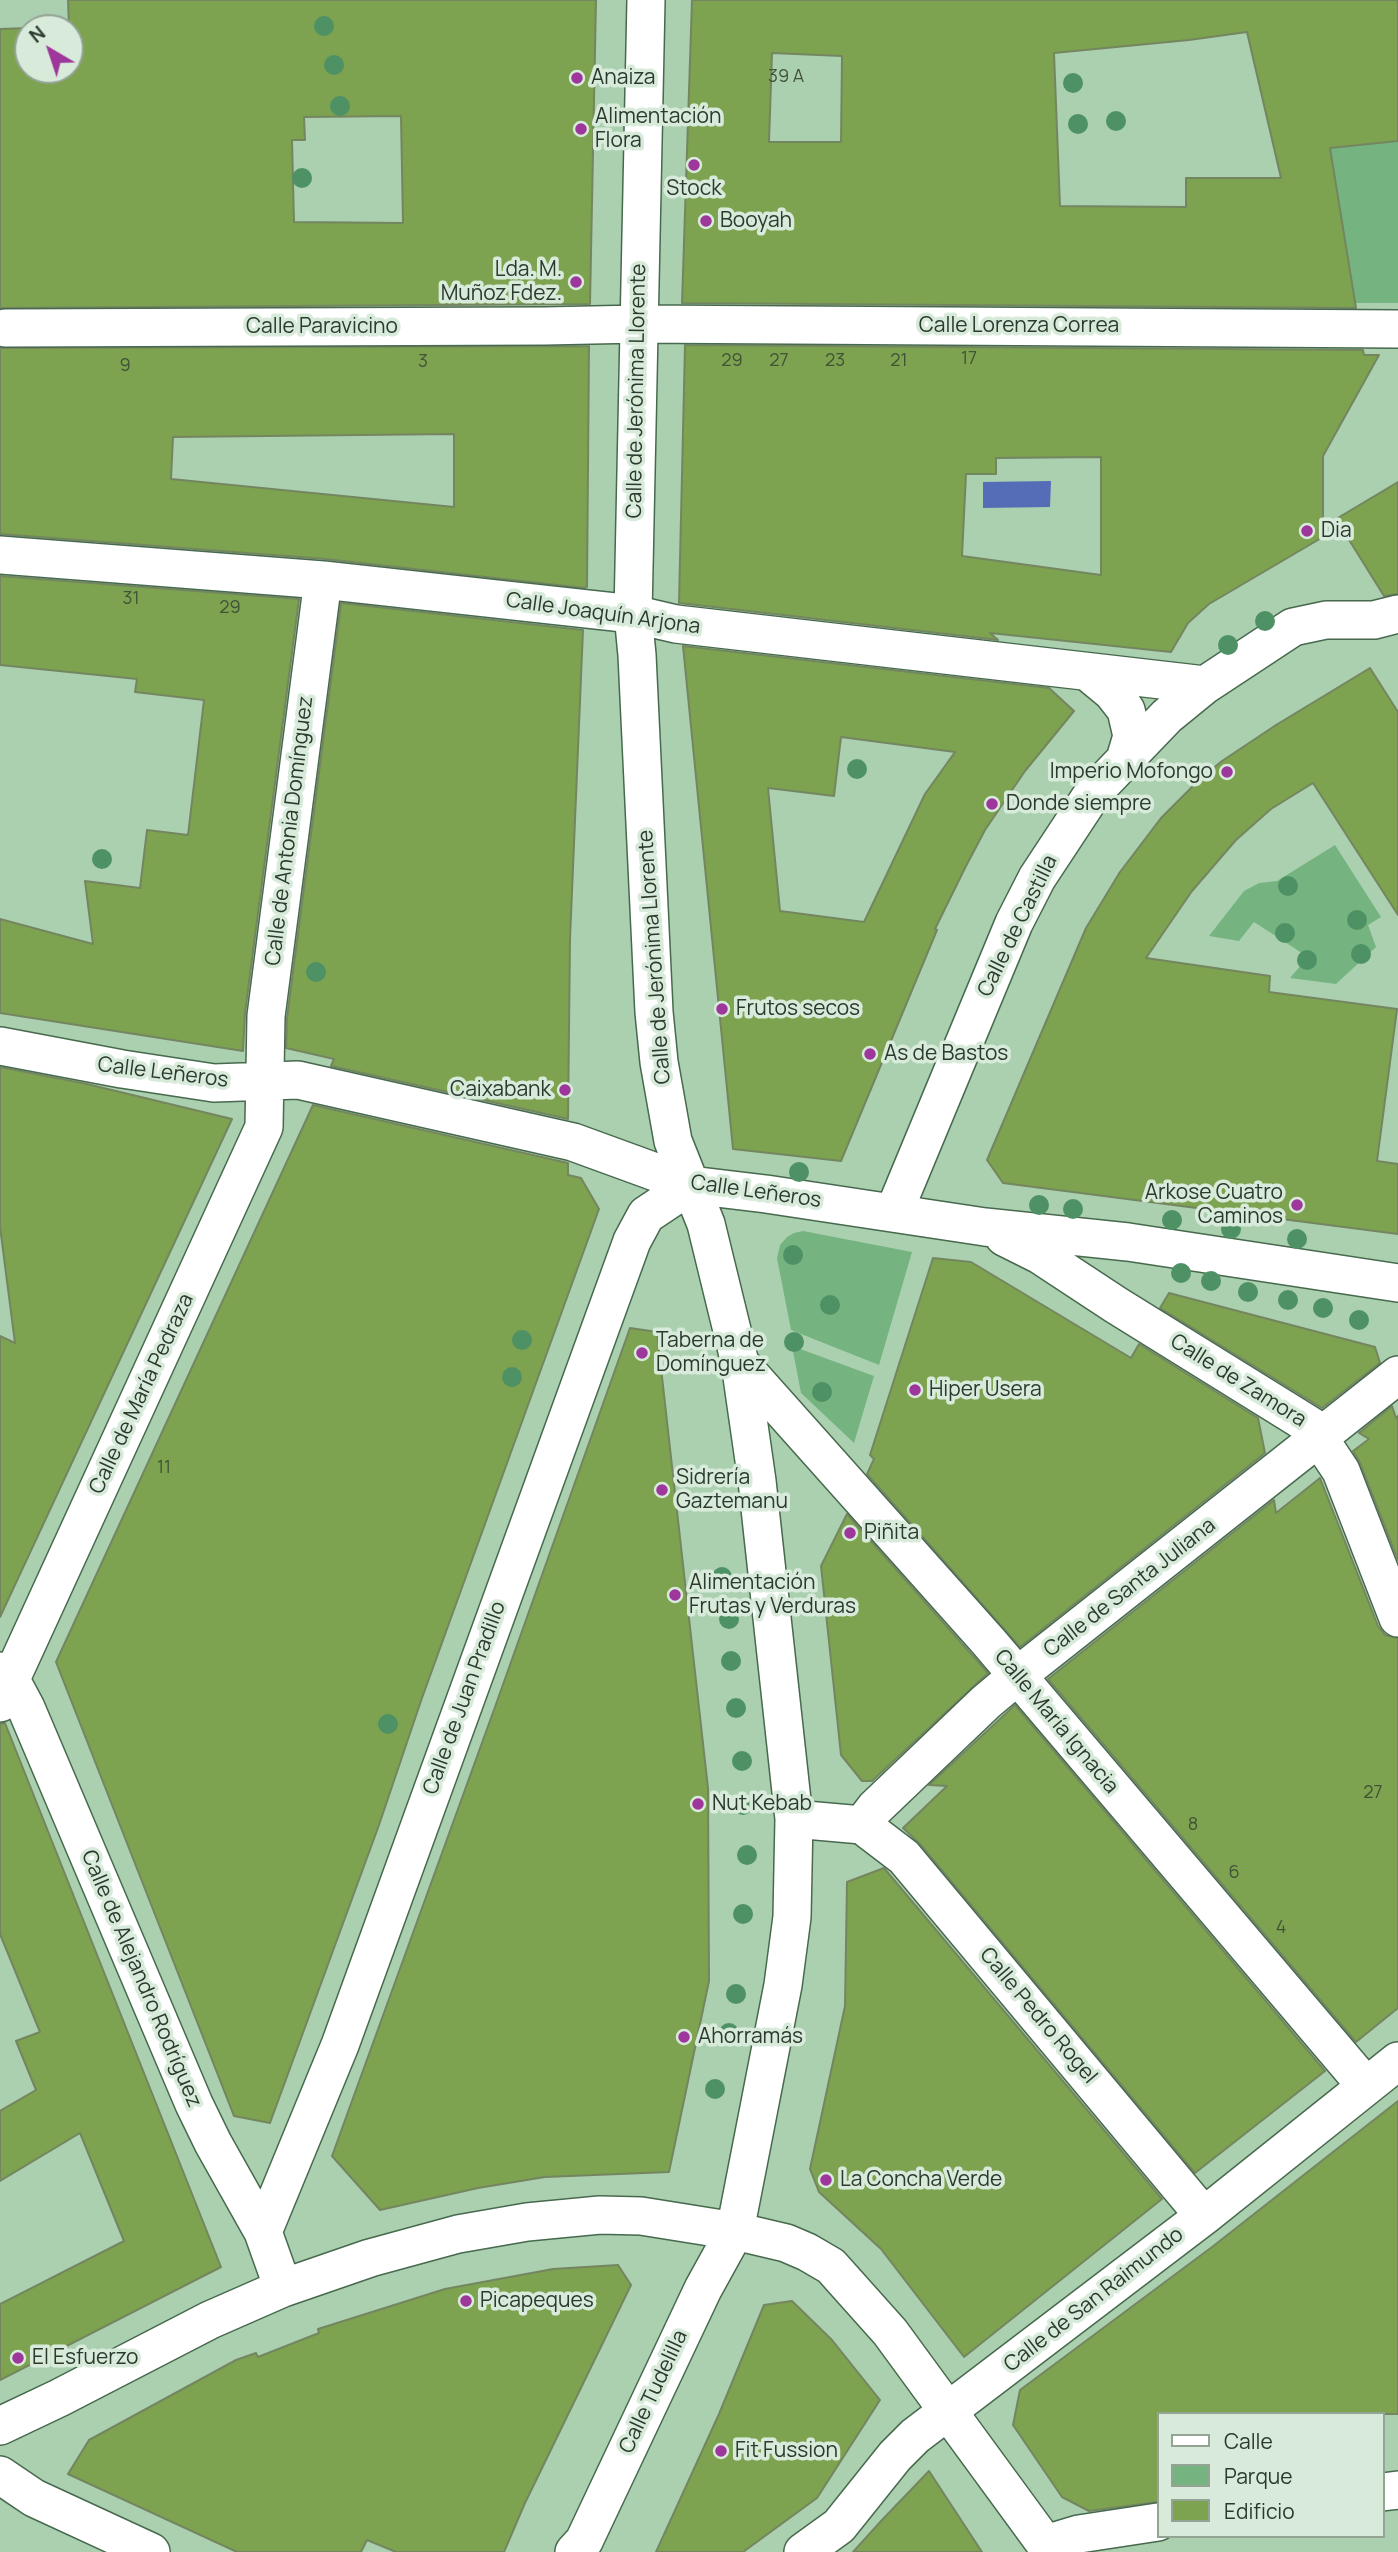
<!DOCTYPE html>
<html>
<head>
<meta charset="utf-8">
<style>
	body { margin:0 }
	#map { position:relative; width:1398px; height:2552px; overflow:hidden; background:#abd0b0; font-family:Manrope,sans-serif }
	canvas { display:block }
	.legend { position:absolute; left:1157px; top:2412px; width:228px; height:126px; box-sizing:border-box; background:#d8ebdb; border:2px solid #93a495; margin:0; padding:9px 12px; list-style:none; font-size:21px; color:#2b3a2d }
	.legend li { display:flex; align-items:center; gap:14px; height:35px }
	.legend b { width:35px; border:2px solid #93a495 }
	.north { position:absolute; left:14px; top:14px; width:70px; height:70px; box-sizing:border-box; background:#d8ebdb; border:2px solid #93a495; border-radius:50%; rotate:321deg; font-size:19px; font-weight:700; line-height:28px; text-align:center; color:#2b3a2d }
	.north::after { content:''; display:block; margin:auto; width:24px; height:32px; background:#9e379b; clip-path:polygon(50% 0,100% 100%,50% 72%,0 100%) }
</style>
</head>
<body>
<div id="map">
<canvas width="1398" height="2552"></canvas>
<ul class="legend">
<li><b style="height:9px;background:#fff"></b>Calle</li>
<li><b style="height:19px;background:#75b480"></b>Parque</li>
<li><b style="height:19px;background:#7da250"></b>Edificio</li>
</ul>
<div class="north">N</div>
</div>
<script>
const context = document.querySelector('canvas').getContext('2d');
context.lineJoin = 'round';
function paint(path, color) {
  context.fillStyle = color;
  context.fill(path, 'evenodd');
}
function poly(rows) {
  const path = new Path2D();
  for (const r of rows) {
    path.moveTo(r[0], r[1]);
    for (let i = 2; i < r.length; i += 2) path.lineTo(r[i], r[i + 1]);
  }
  return path;
}
function stroke(path, color, width, dash) {
  context.strokeStyle = color;
  context.lineWidth = width;
  context.lineCap = dash ? 'butt' : 'round';
  context.setLineDash(dash || []);
  context.stroke(path);
}
function label(font, color, halo, rows, align = 'center') {
  context.font = font + ' Manrope,sans-serif';
  context.lineWidth = 7;
  context.setLineDash([]);
  context.textBaseline = 'middle';
  context.strokeStyle = halo;
  context.fillStyle = color;
  for (const [text, x, y, turn = 0] of rows) {
    context.save();
    context.translate(x, y);
    context.rotate((+turn || 0) * Math.PI / 180);
    context.textAlign = isNaN(turn) ? turn : align;
    if (halo) context.strokeText(text, 0, 0);
    context.fillText(text, 0, 0);
    context.restore();
  }
}
paint(poly([
	[1398,141,1398,303,1355,303,1330,148],
	[1335,845,1381,917,1368,925,1376,947,1336,984,1290,978,1308,957,1254,922,1239,941,1209,936,1244,891,1259,883,1277,881],
	[803,1231,912,1252,879,1365,791,1330,777,1258,780,1245,787,1237,794,1233],
	[792,1346,874,1376,854,1443,801,1393]
]), '#75b480');
paint(poly([
	[1051,481,1050,507,983,508,983,482]
]), '#556cb6');
const building = poly([
	[68,0,596,0,590,304,0,308,0,29,28,28,28,70,70,70,70,28,48,28,69,28,68,0],
	[401,116,403,223,294,222,292,140,305,140,304,117,401,116],
	[692,0,1398,0,1398,141,1330,148,1356,308,682,303,692,0],
	[1247,32,1281,178,1186,178,1186,207,1060,206,1054,53,1189,40,1247,32],
	[772,53,842,56,841,142,769,142,772,53],
	[685,345,1363,350,1364,355,1379,355,1323,456,1323,537,1209,604,1188,623,1171,652,990,633,998,640,679,603,685,345],
	[1101,457,1101,575,962,556,966,474,996,474,996,458,1101,457],
	[589,346,587,587,584,588,325,559,0,534,0,348,589,346],
	[454,434,454,507,171,479,173,437,454,434],
	[1398,482,1398,594,1384,596,1336,519,1398,482],
	[0,576,299,599,245,1013,243,1051,0,1013,0,919,93,944,85,881,140,888,147,830,188,835,204,700,135,692,137,679,0,665,0,576],
	[341,603,583,630,570,939,568,1119,331,1066,334,1059,286,1048,287,1018,341,603],
	[683,646,1049,688,1074,711,1025,771,985,830,965,868,935,929,937,930,841,1161,733,1149,683,646],
	[841,737,955,752,925,794,864,922,780,911,768,788,834,796,841,737],
	[1370,668,1398,712,1398,915,1313,783,1271,809,1236,840,1192,891,1146,958,1270,976,1269,992,1397,1009,1377,1161,1398,1164,1398,1234,1003,1183,987,1160,1086,928,1120,872,1161,818,1200,779,1222,761,1276,725,1370,668],
	[0,1067,87,1084,232,1119,0,1617,0,1336,15,1343,0,1227,0,1067],
	[313,1105,568,1163,568,1175,581,1178,599,1209,422,1698,379,1825,270,2123,234,2116,56,1662,313,1105],
	[933,1258,971,1262,1131,1358,1139,1344,1258,1418,1265,1453,1020,1647,867,1474,874,1459,870,1455,933,1258],
	[1169,1293,1375,1347,1380,1363,1322,1408,1160,1308,1169,1293],
	[630,1328,657,1332,708,1788,709,1981,669,2172,545,2177,478,2188,380,2210,332,2156,495,1707,630,1328],
	[1392,1406,1396,1418,1398,1416,1398,1560,1360,1463,1353,1451,1369,1439,1359,1433,1392,1406],
	[1320,1478,1378,1626,1385,1635,1398,1638,1398,2008,1356,2042,1048,1679,1274,1500,1276,1513,1320,1478],
	[847,1514,988,1673,872,1781,862,1781,841,1755,821,1566,847,1514],
	[1015,1705,1325,2071,1195,2173,920,1844,903,1828,947,1786,929,1785,1015,1705],
	[5,1723,221,2267,0,2380,0,2304,124,2241,80,2133,0,2181,0,2111,36,2090,16,2041,40,2032,0,1934,0,1724,5,1723],
	[884,1868,1162,2199,964,2357,881,2249,819,2192,810,2169,845,2006,847,1882,884,1868],
	[1398,2101,1398,2414,1158,2414,1158,2502,1089,2511,1062,2497,1013,2425,1020,2390,1212,2247,1398,2101],
	[618,2265,631,2285,525,2503,504,2552,396,2552,367,2540,361,2552,237,2552,68,2474,89,2440,236,2360,256,2353,258,2357,319,2333,318,2329,445,2289,553,2269,618,2265],
	[792,2301,832,2340,880,2400,817,2498,743,2552,656,2552,719,2414,764,2305,792,2301],
	[929,2471,982,2552,853,2552,882,2520,929,2471]
]);
paint(building, '#7da250');
stroke(building, '#748660', 2);
const minor = poly([
	[5,328,545,326,639,324,1398,329],
	[0,555,323,580,633,614,676,624,1205,685],
	[1089,673,1112,692,1126,710,1132,736,1126,756],
	[0,1046,122,1069,214,1083,298,1080,573,1142,691,1185,766,1194,985,1227,1128,1242,1398,1283],
	[894,1212,1014,923,1037,878,1093,793,1167,716,1205,685,1293,627,1326,620,1374,620,1398,614],
	[1004,1237,1040,1255,1116,1305,1311,1426,1341,1471,1398,1618],
	[740,1363,988,1641,1366,2086],
	[0,1671,11,1680,26,1708,194,2104,213,2143,263,2232,283,2288],
	[0,1703,264,1127,266,1016,323,580],
	[794,1819,862,1825],
	[862,1825,875,1808,986,1702,1017,1676,1398,1375],
	[862,1825,904,1857,1204,2216],
	[263,2232,340,2045,632,1241,646,1215,691,1185],
	[0,2426,59,2398,210,2320,283,2288,370,2258,458,2234,527,2222,600,2215,641,2216,735,2231,786,2243,807,2252,831,2266,890,2332,1051,2552],
	[0,2475,34,2498,151,2552],
	[1382,2492,1398,2490],
	[1046,2544,1079,2534,1158,2522],
	[574,2552,584,2541,703,2289,735,2231,783,1985,792,1917,794,1819,757,1481,740,1363,706,1224,673,1141,659,1062,654,1012,637,655,633,614,646,0],
	[803,2552,839,2526,895,2456,915,2436,1204,2216,1398,2061]
]);
stroke(minor, '#47694d', 40);
stroke(minor, '#fff', 37);
context.fillStyle = '#4e9164';
for (const [x, y] of [
	[324,26],
	[334,65],
	[1073,83],
	[340,106],
	[1116,121],
	[1078,124],
	[302,178],
	[1265,621],
	[1228,645],
	[857,769],
	[102,859],
	[1288,886],
	[1357,920],
	[1285,933],
	[1361,954],
	[1307,960],
	[316,972],
	[799,1172],
	[1039,1205],
	[1073,1209],
	[1172,1220],
	[1231,1229],
	[1297,1239],
	[793,1255],
	[1181,1273],
	[1211,1281],
	[1248,1292],
	[1288,1300],
	[830,1305],
	[1323,1308],
	[1359,1320],
	[522,1340],
	[794,1342],
	[512,1377],
	[822,1392],
	[722,1577],
	[729,1619],
	[731,1661],
	[736,1708],
	[388,1724],
	[742,1761],
	[743,1805],
	[747,1855],
	[743,1914],
	[736,1994],
	[729,2033],
	[715,2089]
]) {
  context.beginPath();
  context.arc(x, y, 10, 0, 2 * Math.PI);
  context.fill();
}
for (const [x, y, r, color] of [
	[577,78,7,"#9e379b"],
	[581,129,7,"#9e379b"],
	[694,165,7,"#9e379b"],
	[706,221,7,"#9e379b"],
	[576,282,7,"#9e379b"],
	[1307,531,7,"#9e379b"],
	[1227,772,7,"#9e379b"],
	[992,804,7,"#9e379b"],
	[722,1009,7,"#9e379b"],
	[870,1054,7,"#9e379b"],
	[565,1090,7,"#9e379b"],
	[1297,1205,7,"#9e379b"],
	[642,1353,7,"#9e379b"],
	[915,1390,7,"#9e379b"],
	[662,1490,7,"#9e379b"],
	[850,1533,7,"#9e379b"],
	[675,1595,7,"#9e379b"],
	[698,1804,7,"#9e379b"],
	[684,2037,7,"#9e379b"],
	[826,2180,7,"#9e379b"],
	[466,2301,7,"#9e379b"],
	[18,2358,7,"#9e379b"],
	[721,2451,7,"#9e379b"]
]) {
  const dot = new Path2D();
  dot.arc(x, y, r, 0, 2 * Math.PI);
  context.fillStyle = color;
  context.fill(dot);
  stroke(dot, '#d8ebdb', 2.5);
}
label('18px', '#405436', null, [
	["39 A",786,77],
	["17",969,359],
	["29",732,361],
	["27",779,361],
	["23",835,361],
	["21",899,361],
	["3",423,362],
	["9",125,366],
	["31",131,599],
	["29",230,608],
	["11",164,1468],
	["27",1373,1793],
	["8",1193,1825],
	["6",1234,1873],
	["4",1281,1928]
]);
label('21px', '#2b3a2d', '#d8ebdb', [
	["Anaiza",591,78],
	["Alimentación",595,117],
	["Flora",595,141],
	["Stock",694,189,"center"],
	["Booyah",720,221],
	["Lda. M.",562,270,"right"],
	["Muñoz Fdez.",562,294,"right"],
	["Dia",1321,531],
	["Imperio Mofongo",1213,772,"right"],
	["Donde siempre",1006,804],
	["Frutos secos",736,1009],
	["As de Bastos",884,1054],
	["Caixabank",551,1090,"right"],
	["Arkose Cuatro",1283,1193,"right"],
	["Caminos",1283,1217,"right"],
	["Taberna de",656,1341],
	["Domínguez",656,1365],
	["Hiper Usera",929,1390],
	["Sidrería",676,1478],
	["Gaztemanu",676,1502],
	["Piñita",864,1533],
	["Alimentación",689,1583],
	["Frutas y Verduras",689,1607],
	["Nut Kebab",712,1804],
	["Ahorramás",698,2037],
	["La Concha Verde",840,2180],
	["Picapeques",480,2301],
	["El Esfuerzo",32,2358],
	["Fit Fussion",735,2451]
], 'left');
label('21px', '#2b3a2d', '#d8ebdb', [
	["Calle Lorenza Correa",1019,326],
	["Calle Paravicino",322,327],
	["Calle de Jerónima Llorente",637,391,-89],
	["Calle Joaquín Arjona",603,614,8],
	["Calle de Antonia Domínguez",290,831,-83],
	["Calle de Castilla",1018,926,-64],
	["Calle de Jerónima Llorente",655,957,-94],
	["Calle Leñeros",163,1073,7],
	["Calle Leñeros",756,1192,8],
	["Calle de Zamora",1238,1381,32],
	["Calle de María Pedraza",142,1394,-65],
	["Calle de Santa Juliana",1130,1588,-38],
	["Calle de Juan Pradillo",465,1698,-70],
	["Calle María Ignacia",1056,1722,50],
	["Calle de Alejandro Rodríguez",141,1979,67],
	["Calle Pedro Rogel",1038,2016,50],
	["Calle de San Raimundo",1094,2300,-38],
	["Calle Tudelilla",654,2392,-65]
]);
</script>
</body>
</html>
